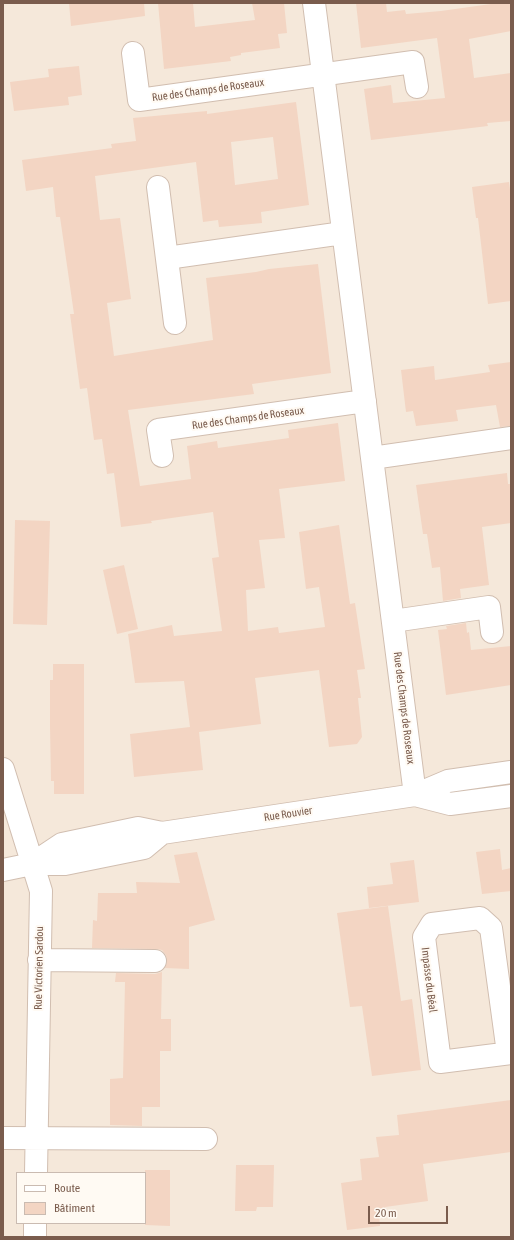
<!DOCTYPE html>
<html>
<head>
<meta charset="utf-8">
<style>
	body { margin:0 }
	#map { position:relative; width:514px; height:1240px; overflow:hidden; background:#fdf6ec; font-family:"Asap Condensed",sans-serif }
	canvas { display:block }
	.frame { position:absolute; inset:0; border:4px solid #7a5c4d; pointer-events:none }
	.legend { position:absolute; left:16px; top:1172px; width:130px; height:52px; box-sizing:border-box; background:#fffaf3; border:1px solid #cabbb1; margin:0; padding:5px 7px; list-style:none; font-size:12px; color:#7a5c4d }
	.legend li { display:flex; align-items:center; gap:8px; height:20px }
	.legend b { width:20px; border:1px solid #cabbb1 }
	.scale { position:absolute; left:368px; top:1206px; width:80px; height:18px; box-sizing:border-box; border:2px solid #7a5c4d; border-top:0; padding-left:5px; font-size:12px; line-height:14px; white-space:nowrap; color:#7a5c4d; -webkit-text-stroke:3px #fffaf3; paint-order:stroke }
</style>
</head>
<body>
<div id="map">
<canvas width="514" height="1240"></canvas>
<div class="frame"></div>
<ul class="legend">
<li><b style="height:5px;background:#fff"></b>Route</li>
<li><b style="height:11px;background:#f3d5c3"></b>Bâtiment</li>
</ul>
<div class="scale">20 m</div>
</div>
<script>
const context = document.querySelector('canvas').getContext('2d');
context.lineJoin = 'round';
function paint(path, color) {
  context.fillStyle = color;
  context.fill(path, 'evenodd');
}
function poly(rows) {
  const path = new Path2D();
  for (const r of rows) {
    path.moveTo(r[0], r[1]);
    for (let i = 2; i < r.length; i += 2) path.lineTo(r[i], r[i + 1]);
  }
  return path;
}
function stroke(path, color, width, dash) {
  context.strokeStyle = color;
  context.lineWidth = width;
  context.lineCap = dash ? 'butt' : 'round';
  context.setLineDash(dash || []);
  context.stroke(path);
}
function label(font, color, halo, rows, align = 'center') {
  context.font = font + ' "Asap Condensed",sans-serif';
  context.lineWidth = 4;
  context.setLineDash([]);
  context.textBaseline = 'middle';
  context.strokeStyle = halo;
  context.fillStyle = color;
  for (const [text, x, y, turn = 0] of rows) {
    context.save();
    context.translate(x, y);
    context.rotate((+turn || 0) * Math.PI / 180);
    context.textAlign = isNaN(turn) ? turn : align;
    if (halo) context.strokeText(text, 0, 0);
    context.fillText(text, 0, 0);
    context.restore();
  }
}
paint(poly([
	[3,3,511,3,511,1237,3,1237],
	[17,1173,145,1173,145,1223,17,1223]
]), '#f5e8da');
paint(poly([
	[69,3,144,3,145,16,71,26],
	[158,3,193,3,195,27,255,20,252,3,284,3,287,33,278,34,280,48,241,53,241,55,230,57,231,61,164,69],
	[356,3,386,3,387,12,405,10,406,14,441,11,498,3,511,3,511,31,469,39,474,78,511,73,511,121,487,123,488,126,371,140,364,89,391,85,393,103,445,98,437,38,361,48],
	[79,66,82,95,68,97,69,105,14,111,10,82,49,77,48,69],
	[296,102,309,205,261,212,262,223,219,227,218,220,203,222,196,162,95,176,100,220,120,218,131,299,107,303,114,356,213,340,206,278,256,272,269,269,318,264,331,373,252,384,254,394,128,410,140,486,191,479,187,446,217,441,218,448,289,438,288,430,338,423,345,481,279,489,285,538,259,540,265,588,246,590,248,631,278,627,279,633,325,627,319,587,306,589,299,532,339,525,350,604,355,603,365,669,357,670,361,698,358,698,362,737,357,744,329,747,319,670,255,678,261,724,199,732,203,770,134,777,130,734,190,727,184,681,135,683,128,634,172,625,174,636,222,631,212,558,219,557,213,512,151,521,152,523,121,527,114,473,107,474,102,439,94,440,87,388,80,389,70,314,74,314,60,217,56,217,53,187,26,191,22,160,112,148,111,144,136,141,133,118,207,111,207,114],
	[273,137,278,179,235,185,231,142],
	[509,182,511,196,511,301,488,304,478,218,476,218,472,187],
	[511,362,511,426,500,427,496,405,456,410,458,421,416,426,413,411,406,412,401,370,434,366,435,380,490,372,488,365],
	[507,473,508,484,511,484,511,523,482,527,489,585,460,589,461,598,443,601,440,567,432,568,427,534,423,534,416,485],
	[15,520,50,521,47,625,13,624],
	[124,565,138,629,117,634,103,570],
	[466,623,467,633,469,632,471,650,511,646,511,685,446,695,438,630,447,629,446,626],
	[53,664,84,664,84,794,54,794,54,781,51,781,50,726,50,680,53,680],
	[500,849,502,870,511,868,511,891,482,894,476,852],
	[197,852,215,920,189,927,189,969,165,968,167,962,166,955,162,950,156,949,92,948,93,920,97,921,98,893,137,893,136,882,180,883,174,855],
	[414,860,419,902,369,908,367,887,393,884,390,863],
	[388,906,401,1001,412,999,421,1070,372,1076,362,1006,350,1007,337,913],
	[162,972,161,1019,171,1019,171,1051,160,1051,160,1107,142,1107,142,1126,110,1125,110,1079,123,1078,125,982,115,982,116,973,155,974],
	[511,1100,511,1152,423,1164,428,1201,385,1207,386,1214,379,1215,380,1226,347,1230,341,1183,362,1180,360,1159,379,1157,376,1137,399,1135,397,1115],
	[236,1165,274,1165,273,1207,257,1207,256,1211,235,1211],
	[145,1170,170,1170,170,1226,145,1225]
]), '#f3d5c3');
const minor = poly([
	[314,3,415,795],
	[133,53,139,100,413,62,417,87],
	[158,187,175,323],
	[167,258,343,233],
	[162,456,158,430,365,401],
	[372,458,511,438],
	[393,621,489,607,492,632],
	[3,769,41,891,36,1173],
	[415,795,450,804,511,796],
	[32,864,62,844,138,828,162,833,415,795,448,781,511,772],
	[3,870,32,864,65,864,144,848,162,833],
	[39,960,155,961],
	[508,1053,491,928,480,918,432,924,424,937,440,1062,511,1053],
	[3,1138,206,1139],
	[35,1237,35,1223]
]);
stroke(minor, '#d1beb0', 24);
stroke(minor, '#fff', 22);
label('11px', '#7a5c4d', '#fffaf3', [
	["Rue des Champs de Roseaux",208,90,-8],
	["Rue des Champs de Roseaux",248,418,-8],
	["Rue des Champs de Roseaux",404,708,83],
	["Rue Rouvier",288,814,-9],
	["Rue Victorien Sardou",39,968,-89],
	["Impasse du Béal",429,980,83]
]);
</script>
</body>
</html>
